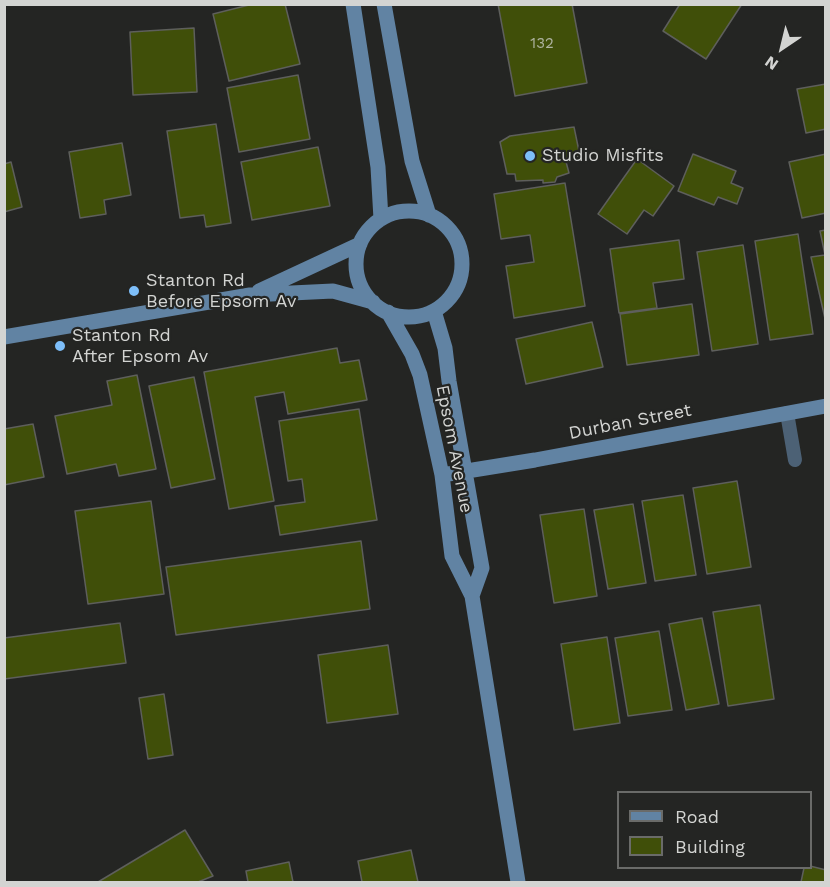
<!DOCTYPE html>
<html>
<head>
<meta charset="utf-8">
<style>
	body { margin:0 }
	#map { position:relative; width:830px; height:887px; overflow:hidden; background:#242523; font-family:"Work Sans",sans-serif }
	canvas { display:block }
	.frame { position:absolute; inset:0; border:6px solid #d3d4d2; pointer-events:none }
	.legend { position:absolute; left:617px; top:791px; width:195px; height:78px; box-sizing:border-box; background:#242523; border:2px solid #6a6b69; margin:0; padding:8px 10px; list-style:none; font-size:18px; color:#d3d4d2 }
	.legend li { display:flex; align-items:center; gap:12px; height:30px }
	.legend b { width:30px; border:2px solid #6a6b69 }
	.north { position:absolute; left:752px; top:18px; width:60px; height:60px; -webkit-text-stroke:4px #242523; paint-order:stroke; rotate:215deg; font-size:16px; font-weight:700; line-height:24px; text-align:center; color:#d3d4d2 }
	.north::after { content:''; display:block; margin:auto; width:21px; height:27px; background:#d3d4d2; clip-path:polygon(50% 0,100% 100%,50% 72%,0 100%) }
</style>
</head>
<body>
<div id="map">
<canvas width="830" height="887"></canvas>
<div class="frame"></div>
<ul class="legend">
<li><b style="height:8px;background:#6183a3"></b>Road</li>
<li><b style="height:16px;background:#404f09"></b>Building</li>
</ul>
<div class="north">N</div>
</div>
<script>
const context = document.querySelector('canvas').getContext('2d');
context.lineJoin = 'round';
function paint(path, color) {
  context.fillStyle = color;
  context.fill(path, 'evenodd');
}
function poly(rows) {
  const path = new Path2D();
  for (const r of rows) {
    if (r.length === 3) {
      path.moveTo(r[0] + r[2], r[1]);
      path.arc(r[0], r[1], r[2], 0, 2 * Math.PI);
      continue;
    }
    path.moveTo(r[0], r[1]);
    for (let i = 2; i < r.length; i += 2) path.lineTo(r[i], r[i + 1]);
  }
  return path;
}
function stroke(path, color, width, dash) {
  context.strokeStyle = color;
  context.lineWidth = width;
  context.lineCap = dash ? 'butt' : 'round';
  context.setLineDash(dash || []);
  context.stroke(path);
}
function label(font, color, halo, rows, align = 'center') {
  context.font = font + ' "Work Sans",sans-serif';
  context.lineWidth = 4.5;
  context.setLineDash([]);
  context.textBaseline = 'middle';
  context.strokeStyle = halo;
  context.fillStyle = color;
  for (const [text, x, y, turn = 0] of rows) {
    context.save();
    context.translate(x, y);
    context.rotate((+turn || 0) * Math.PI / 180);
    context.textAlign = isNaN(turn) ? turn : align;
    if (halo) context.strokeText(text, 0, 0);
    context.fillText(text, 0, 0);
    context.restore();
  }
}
const building = poly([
	[253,4,285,4,300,64,229,81,213,14,253,4],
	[498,4,572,4,587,83,515,96,498,4],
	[680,4,742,4,706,59,663,31,680,4],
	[194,28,197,92,133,95,130,32,194,28],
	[298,75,310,139,239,152,227,88,298,75],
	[826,84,826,129,806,133,797,89,826,84],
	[216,124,231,223,206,227,204,215,180,218,167,131,216,124],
	[574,127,580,156,565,158,569,173,557,177,555,182,543,183,543,180,516,181,515,174,507,174,500,142,510,136,574,127],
	[122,143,131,195,104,200,106,214,80,218,69,152,122,143],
	[318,147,330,206,252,220,241,162,318,147],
	[693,154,736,171,731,183,743,188,737,204,718,197,714,205,678,191,693,154],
	[826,154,826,213,802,218,789,162,826,154],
	[637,159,674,186,653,216,644,210,627,234,598,214,637,159],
	[11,162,22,207,4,212,4,164,11,162],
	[565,183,585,306,514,318,506,266,534,262,530,235,501,239,494,194,565,183],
	[826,230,826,323,811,257,825,255,820,231,826,230],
	[798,234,813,334,770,340,755,241,798,234],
	[679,240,684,279,653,283,657,308,619,313,610,249,679,240],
	[743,245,758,344,712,351,697,252,743,245],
	[692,304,699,355,627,365,620,314,692,304],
	[592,322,603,367,526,384,516,339,592,322],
	[337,348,340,363,359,360,367,400,288,414,284,392,255,397,274,501,229,509,204,372,337,348],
	[137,375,156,469,119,476,116,464,67,474,55,416,112,405,107,381,137,375],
	[194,377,215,479,171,488,149,386,194,377],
	[359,409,377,520,280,535,275,506,305,502,302,479,288,481,279,421,359,409],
	[33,424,44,477,4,485,4,429,33,424],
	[737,481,751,567,707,574,693,488,737,481],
	[683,495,696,575,655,581,642,501,683,495],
	[151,501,164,594,88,604,75,511,151,501],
	[633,504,646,583,608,589,594,510,633,504],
	[584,509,597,596,554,603,540,515,584,509],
	[361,541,370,609,176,635,166,567,361,541],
	[760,605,774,699,728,706,713,612,760,605],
	[702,618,719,704,686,710,669,624,702,618],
	[120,623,126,663,4,679,4,638,120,623],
	[659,631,672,710,628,716,615,638,659,631],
	[607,637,620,723,574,730,561,644,607,637],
	[388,645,398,714,327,723,318,655,388,645],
	[164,694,173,755,148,759,139,698,164,694],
	[185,830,213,876,198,882,98,882,185,830],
	[411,850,418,882,362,882,358,861,411,850],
	[289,862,293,882,248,882,246,871,289,862],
	[810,866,826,870,826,882,801,882,804,868,810,866]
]);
paint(building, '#404f09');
stroke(building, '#5e5f5c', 1.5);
stroke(poly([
	[787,413,795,460]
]), '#4c6175', 14);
stroke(poly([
	[353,4,378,167,381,219],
	[384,4,412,161,429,215],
	[409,264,53],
	[259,291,360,244],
	[434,311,445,348,449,381,482,568,472,596],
	[388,312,412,354,420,375,442,475,452,556,472,596,518,882],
	[4,337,250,295,333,291,373,302],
	[442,475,535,460,826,406]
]), '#6183a3', 15);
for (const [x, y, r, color] of [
	[530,156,6,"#7dbef9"],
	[134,291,6,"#7dbef9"],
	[60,346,6,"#7dbef9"]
]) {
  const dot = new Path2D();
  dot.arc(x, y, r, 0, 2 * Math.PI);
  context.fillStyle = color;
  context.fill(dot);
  stroke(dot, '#242523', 2);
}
label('15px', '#aeb3a0', null, [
	["132",542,44]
]);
label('18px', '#d3d4d2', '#242523', [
	["Studio Misfits",542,156],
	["Stanton Rd",146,281],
	["Before Epsom Av",146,302],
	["Stanton Rd",72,336],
	["After Epsom Av",72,357]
], 'left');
label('18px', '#d3d4d2', '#242523', [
	["Durban Street",630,422,-11],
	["Epsom Avenue",454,449,79]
]);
</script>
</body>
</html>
